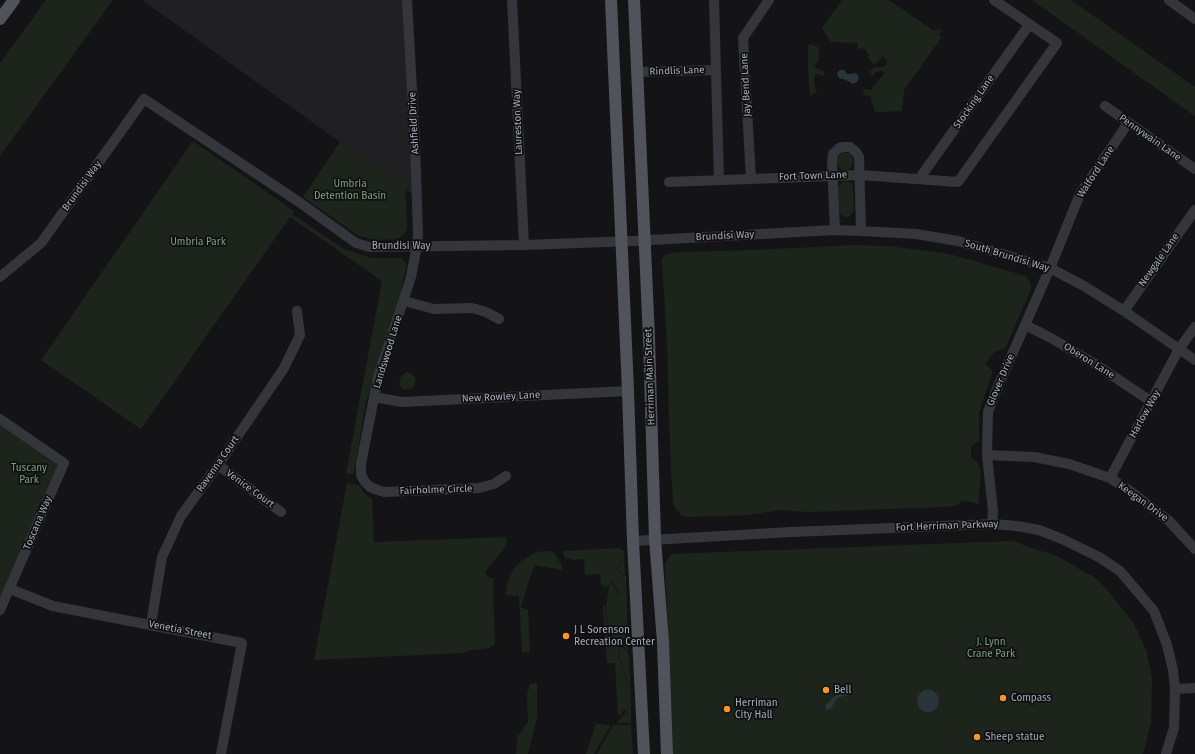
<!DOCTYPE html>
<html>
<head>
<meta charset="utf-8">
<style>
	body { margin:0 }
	canvas { display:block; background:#141416 }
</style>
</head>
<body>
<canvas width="1195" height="754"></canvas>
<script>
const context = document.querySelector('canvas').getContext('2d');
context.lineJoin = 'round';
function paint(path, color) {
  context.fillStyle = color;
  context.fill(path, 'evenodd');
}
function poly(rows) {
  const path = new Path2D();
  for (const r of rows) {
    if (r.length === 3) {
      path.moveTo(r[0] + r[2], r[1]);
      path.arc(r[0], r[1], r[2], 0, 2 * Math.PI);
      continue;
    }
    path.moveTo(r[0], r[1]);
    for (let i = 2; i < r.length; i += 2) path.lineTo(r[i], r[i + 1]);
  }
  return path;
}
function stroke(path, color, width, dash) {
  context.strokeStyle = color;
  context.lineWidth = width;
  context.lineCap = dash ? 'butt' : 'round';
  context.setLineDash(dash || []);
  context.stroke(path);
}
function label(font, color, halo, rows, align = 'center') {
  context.font = font + ' "Fira Sans",sans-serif';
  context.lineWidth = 3.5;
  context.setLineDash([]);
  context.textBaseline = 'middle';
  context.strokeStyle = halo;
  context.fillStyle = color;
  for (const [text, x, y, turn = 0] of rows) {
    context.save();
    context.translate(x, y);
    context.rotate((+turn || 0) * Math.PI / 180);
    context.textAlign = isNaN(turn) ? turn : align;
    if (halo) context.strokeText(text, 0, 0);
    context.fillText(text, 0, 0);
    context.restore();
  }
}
paint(poly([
	[142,0,407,0,417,197,340,142]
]), '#202023');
paint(poly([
	[46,0,113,0,0,156,0,63],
	[842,0,889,0,934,31,936,29,942,30,939,35,942,37,904,90,902,111,875,112,873,104,872,104,871,96,864,95,863,89,872,90,873,86,875,85,883,75,884,72,881,71,876,72,873,76,869,72,875,67,884,67,886,65,887,61,883,56,874,65,867,57,869,55,865,49,862,48,857,50,858,43,831,42,822,28],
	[1032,0,1071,0,1195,87,1195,116],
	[809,44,818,47,819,61,817,61,814,67,825,72,824,76,815,74,814,82,815,89,818,90,811,96,810,96,808,66,808,48],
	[193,141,294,211,292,214,342,248,371,258,400,258,403,259,407,265,398,300,366,402,354,474,346,474,382,281,290,217,141,429,41,360],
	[340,142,394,180,405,183,407,229,404,234,399,238,395,239,374,240,359,236,303,197],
	[844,152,848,153,851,155,853,161,852,167,847,170,842,170,838,166,837,160,840,155],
	[842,182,850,182,853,186,854,211,850,216,846,217,841,215,839,209,838,187],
	[854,245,888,246,944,253,964,258,1025,276,1029,280,1031,284,1031,289,1006,347,1002,350,995,351,985,364,992,370,992,374,982,403,979,414,979,441,971,446,971,458,977,462,981,471,978,505,973,502,962,501,956,506,941,507,809,512,779,510,748,515,687,517,682,516,675,508,673,502,670,448,667,344,662,259,664,256,667,254,681,252,754,250],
	[407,372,413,375,416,378,414,385,413,388,411,389,402,389,399,385,401,376],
	[0,419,64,463,0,610],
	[347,483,359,485,362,489,363,492,372,499,374,542,507,537,506,546,485,572,487,576,494,579,493,588,495,644,490,648,472,650,463,653,314,660],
	[1013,541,1040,551,1050,553,1070,563,1088,575,1090,574,1101,583,1133,622,1146,650,1152,678,1151,723,1143,754,673,754,665,563,671,554],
	[620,548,624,551,625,575,617,570,624,553,616,570,626,576,628,652,621,643,618,657,626,677,628,696,631,702,631,723,617,723,626,712,624,709,621,715,618,716,615,663,607,663,603,606,605,606,607,628,613,644,614,642,608,628,606,607,609,586,612,582,618,592,613,605,619,592,612,580,610,584,606,587,601,585,600,574,585,575,584,559,574,560,565,558,562,551],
	[548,551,553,551,562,566,562,570,534,565,521,607,528,610,530,652,522,653,519,596,506,595,507,583,514,568,521,561,536,552],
	[621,645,629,654,631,700,628,696,627,678,619,657],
	[537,683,537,718,528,754,516,754,518,736,528,722,527,695,530,684],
	[596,723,604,725,611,725,594,754,586,754],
	[613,725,631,725,633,754,597,754]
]), '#1c241c');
paint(poly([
	[840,70,844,70,847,74,849,74,856,73,859,78,857,82,853,84,844,79,841,79,838,77,837,73],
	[928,701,11],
	[852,691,849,695,840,697,835,701,831,709,826,710,826,705,836,695]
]), '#29353a');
stroke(poly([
	[407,0,415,143,418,234,417,245,411,277,378,377,361,464,361,475,365,482,370,487,375,489,384,492,479,488,494,484,506,476],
	[512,0,524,245],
	[714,0,719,180],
	[1169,0,1195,19],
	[637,72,716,70],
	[1105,106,1195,169],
	[751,179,743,38,769,0],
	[919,179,1029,25],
	[669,182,860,175,958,182,1057,43,994,0],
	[835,230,832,162,833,154,839,148,844,147,850,147,856,152,859,157,861,231],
	[0,277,41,243,144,99,299,202,356,243,369,247,524,245,633,241,835,230,861,231,916,234,958,241,1050,268,1084,286,1124,311,1195,360],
	[404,301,434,309,472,308,486,312,499,319],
	[1124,311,1195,210],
	[1025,325,1051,338,1095,364,1152,402],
	[374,397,402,402,628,391],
	[0,419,64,463,0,610],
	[987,455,1034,457,1069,464,1110,478,1130,491,1169,521,1195,549],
	[218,465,281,512],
	[1110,478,1179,349,1195,327],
	[992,524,993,511,987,455,988,412,996,391,1050,268,1080,194,1128,123],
	[633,541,791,532,992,524,1017,526,1039,530,1062,539,1099,557,1120,571,1154,611,1167,645,1173,670,1175,689,1174,728,1166,754],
	[10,589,53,606,242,643,221,754],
	[151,624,162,557,181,516,218,465,284,368,300,335,297,311],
	[1175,689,1195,688]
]), '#35363b', 10);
stroke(poly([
	[611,0,628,391,633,541,644,754],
	[634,0,649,339,655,539,663,642,667,754],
	[0,19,14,0]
]), '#50545a', 12);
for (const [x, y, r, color] of [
	[566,636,4,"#fa9628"],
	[826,690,4,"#fa9628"],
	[1003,698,4,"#fa9628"],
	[727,709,4,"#fa9628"],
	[977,737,4,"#fa9628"]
]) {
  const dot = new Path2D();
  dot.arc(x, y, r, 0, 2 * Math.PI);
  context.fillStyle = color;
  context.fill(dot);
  stroke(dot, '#0f0f11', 1.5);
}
label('10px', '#a5adb7', '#0f0f11', [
	["Rindlis Lane",677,71,-2],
	["Jay Bend Lane",746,85,-93],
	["Stocking Lane",974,102,-55],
	["Laureston Way",518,122,-92],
	["Ashfield Drive",414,123,-93],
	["Pennywain Lane",1150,138,35],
	["Walford Lane",1096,172,-57],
	["Fort Town Lane",813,176,-2],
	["Brundisi Way",82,186,-54],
	["Brundisi Way",725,236,-3],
	["Brundisi Way",401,246],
	["South Brundisi Way",1007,256,17],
	["Newgale Lane",1159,260,-55],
	["Landswood Lane",388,352,-73],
	["Oberon Lane",1089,361,32],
	["Herriman Main Street",650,377,-92],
	["Glover Drive",1001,380,-67],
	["New Rowley Lane",501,397,-3],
	["Harlow Way",1145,414,-61],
	["Ravenna Court",218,464,-55],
	["Venice Court",250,489,36],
	["Fairholme Circle",436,490,-2],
	["Keegan Drive",1143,502,36],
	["Toscana Way",38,523,-67],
	["Fort Herriman Parkway",947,526,-2],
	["Venetia Street",180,630,11]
]);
label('10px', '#7ea37b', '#0f0f11', [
	["Umbria",350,184],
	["Detention Basin",350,196],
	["Umbria Park",198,242],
	["Tuscany",29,468],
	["Park",29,480],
	["J. Lynn",991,642],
	["Crane Park",991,654]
]);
label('10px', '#a5adb7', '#0f0f11', [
	["J L Sorenson",574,630],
	["Recreation Center",574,642],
	["Bell",834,690],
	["Compass",1011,698],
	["Herriman",735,703],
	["City Hall",735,715],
	["Sheep statue",985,737]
], 'left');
</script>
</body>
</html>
